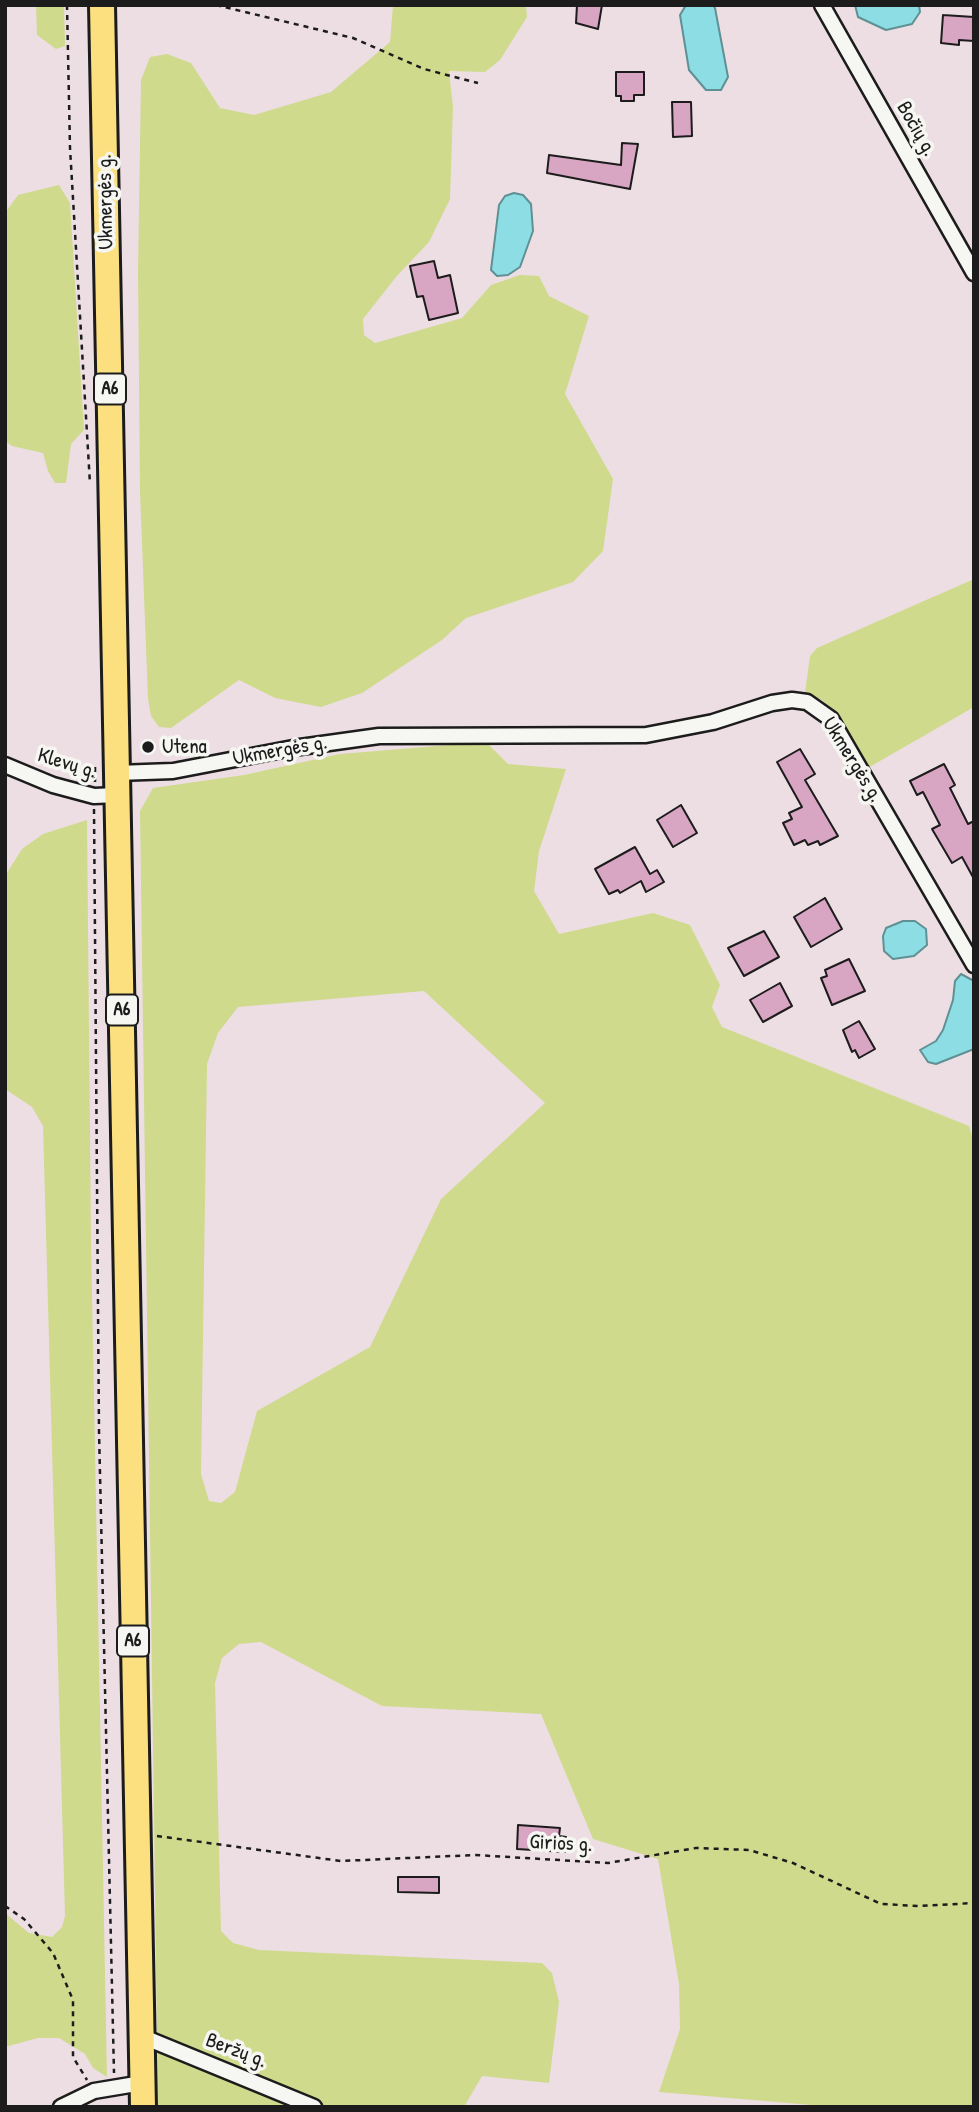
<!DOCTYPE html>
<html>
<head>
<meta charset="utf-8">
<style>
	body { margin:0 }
	#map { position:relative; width:979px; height:2112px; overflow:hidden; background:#eddee4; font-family:"Patrick Hand",sans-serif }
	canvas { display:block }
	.frame { position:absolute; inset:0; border:7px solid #1c1c1c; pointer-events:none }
</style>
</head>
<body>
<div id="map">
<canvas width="979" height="2112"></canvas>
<div class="frame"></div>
</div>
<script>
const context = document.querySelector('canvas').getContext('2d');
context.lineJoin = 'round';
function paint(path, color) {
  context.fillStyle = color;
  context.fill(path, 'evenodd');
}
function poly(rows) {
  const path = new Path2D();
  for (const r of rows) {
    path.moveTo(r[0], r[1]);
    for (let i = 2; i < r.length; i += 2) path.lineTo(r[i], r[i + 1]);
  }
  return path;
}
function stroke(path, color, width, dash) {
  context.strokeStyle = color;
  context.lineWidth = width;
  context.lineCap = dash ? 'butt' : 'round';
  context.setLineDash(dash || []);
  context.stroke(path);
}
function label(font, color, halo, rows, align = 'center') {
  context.font = font + ' "Patrick Hand",sans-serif';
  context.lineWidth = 7;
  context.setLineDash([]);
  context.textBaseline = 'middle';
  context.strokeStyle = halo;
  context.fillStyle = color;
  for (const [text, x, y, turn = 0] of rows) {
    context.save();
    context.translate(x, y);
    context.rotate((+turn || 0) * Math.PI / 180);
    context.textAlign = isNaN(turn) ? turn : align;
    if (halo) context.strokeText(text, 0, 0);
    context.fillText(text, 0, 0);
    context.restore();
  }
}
paint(poly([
	[36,5,64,5,65,46,56,49,37,35],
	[393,5,526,5,527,17,500,60,485,72,449,71,453,107,450,199,429,242,396,277,363,319,364,335,375,343,462,318,491,285,520,275,539,276,549,296,589,316,565,394,613,479,603,551,573,582,466,618,442,640,362,693,321,707,275,698,239,680,171,728,159,727,151,716,148,699,140,492,138,272,141,80,150,57,167,54,191,63,220,108,254,115,331,92,390,42],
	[59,185,70,203,84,430,71,444,66,483,55,483,48,471,43,453,12,446,5,441,5,213,18,195],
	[974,579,974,707,866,769,834,713,822,700,805,693,810,656,817,648],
	[486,742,508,764,566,769,539,851,534,891,559,934,653,913,690,925,720,985,712,1007,722,1027,969,1126,974,1143,974,2107,835,2107,659,2092,680,2029,679,1984,658,1859,593,1839,541,1714,382,1706,261,1642,239,1644,222,1658,215,1683,221,1931,233,1943,259,1950,542,1963,552,1973,559,2002,549,2083,482,2076,464,2107,158,2107,140,811,153,788,244,775,340,754],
	[424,991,545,1103,441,1199,370,1347,257,1411,235,1492,221,1503,209,1501,201,1474,207,1064,218,1033,238,1007],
	[87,820,91,1242,107,2077,93,2068,85,2054,59,2038,38,2038,5,2047,5,1913,29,1933,52,1937,62,1927,65,1916,43,1126,32,1107,5,1089,5,876,22,849,43,834]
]), '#cfda8d');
const water = poly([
	[686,5,713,5,715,8,728,77,721,90,706,90,689,70,680,15,686,5],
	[855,5,919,5,920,12,912,24,886,30,858,17,855,5],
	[514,193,523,195,531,204,533,231,520,267,508,275,497,276,491,270,499,205,505,196,514,193],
	[903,921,915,921,926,929,927,945,914,956,893,959,884,951,883,936,886,928,903,921],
	[961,974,974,981,974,1049,936,1064,928,1062,920,1050,936,1041,943,1030,953,1000,955,981,961,974]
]);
paint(water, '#8cdde4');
stroke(water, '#5f9094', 2);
const building = poly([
	[577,5,602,5,598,29,576,23,577,5],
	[943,15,974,17,974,41,959,40,959,45,941,43,943,15],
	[616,72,644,72,644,95,634,95,634,101,621,101,621,96,616,96,616,72],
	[672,102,691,102,692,136,673,137,672,102],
	[622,143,638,144,630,189,547,173,549,155,621,165,622,143],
	[434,261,438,278,450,275,458,313,429,320,423,296,417,297,410,266,434,261],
	[800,749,815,774,805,780,838,836,820,845,818,841,808,845,805,840,794,845,783,823,792,819,789,813,802,807,777,762,800,749],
	[944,764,955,785,950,788,968,824,974,821,974,879,962,857,952,863,932,829,940,825,923,792,917,795,910,781,944,764],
	[681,805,697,833,673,847,657,820,681,805],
	[635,847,650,874,657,870,664,882,646,892,641,881,620,893,618,890,609,894,595,869,635,847],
	[825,898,842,929,811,947,794,917,825,898],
	[764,931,779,957,744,976,728,948,764,931],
	[849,959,865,991,832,1005,821,978,827,976,825,970,849,959],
	[780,983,792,1006,763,1022,750,1000,780,983],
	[859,1021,875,1049,859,1058,855,1050,852,1052,843,1030,859,1021],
	[518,1825,560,1828,559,1836,566,1837,565,1852,517,1849,518,1825],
	[398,1877,439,1877,439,1893,398,1892,398,1877]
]);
paint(building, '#d8a5c2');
stroke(building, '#1c1c1c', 2);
const minor = poly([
	[822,5,974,273],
	[5,765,53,785,94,796,118,795],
	[117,773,173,771,293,748,379,736,646,735,713,722,772,703,792,700,807,702,831,719,974,965],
	[141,2036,314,2107],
	[61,2107,94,2091,142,2083]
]);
const trunk = poly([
	[102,5,143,2107]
]);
stroke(minor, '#1c1c1c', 19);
stroke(trunk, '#1c1c1c', 30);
stroke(poly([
	[67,5,70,148,90,484],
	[216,5,353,38,424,69,478,83],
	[95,782,95,767],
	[94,809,99,1431,114,2073],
	[157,1836,341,1861,475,1855,608,1863,696,1848,749,1850,793,1863,881,1904,919,1906,974,1903],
	[5,1906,24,1919,53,1953,73,2000,73,2057,87,2080]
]), '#1c1c1c', 2.5, [5, 5]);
stroke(minor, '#f6f6f2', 14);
stroke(trunk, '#fce080', 24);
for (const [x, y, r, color] of [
	[148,747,7,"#1c1c1c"]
]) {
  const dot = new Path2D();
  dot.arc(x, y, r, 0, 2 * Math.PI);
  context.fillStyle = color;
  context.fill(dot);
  stroke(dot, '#f6f6f2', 2.5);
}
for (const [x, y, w] of [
	[110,389,32],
	[122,1010,32],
	[133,1641,32]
]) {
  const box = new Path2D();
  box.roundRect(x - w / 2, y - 15.5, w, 31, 5);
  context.fillStyle = '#f6f6f2';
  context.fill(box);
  stroke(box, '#1c1c1c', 2);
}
label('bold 19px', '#1c1c1c', null, [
	["A6",110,389],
	["A6",122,1010],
	["A6",133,1641]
]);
label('21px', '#1c1c1c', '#f6f6f2', [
	["Bočių g.",916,129,60],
	["Ukmergės g.",106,202,-91],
	["Ukmergės g.",280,751,-10],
	["Ukmergės g.",852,760,58],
	["Klevų g.",67,764,17],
	["Girios g.",561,1844,3],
	["Beržų g.",236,2051,21]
]);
label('21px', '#1c1c1c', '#f6f6f2', [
	["Utena",162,747]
], 'left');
</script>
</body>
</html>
